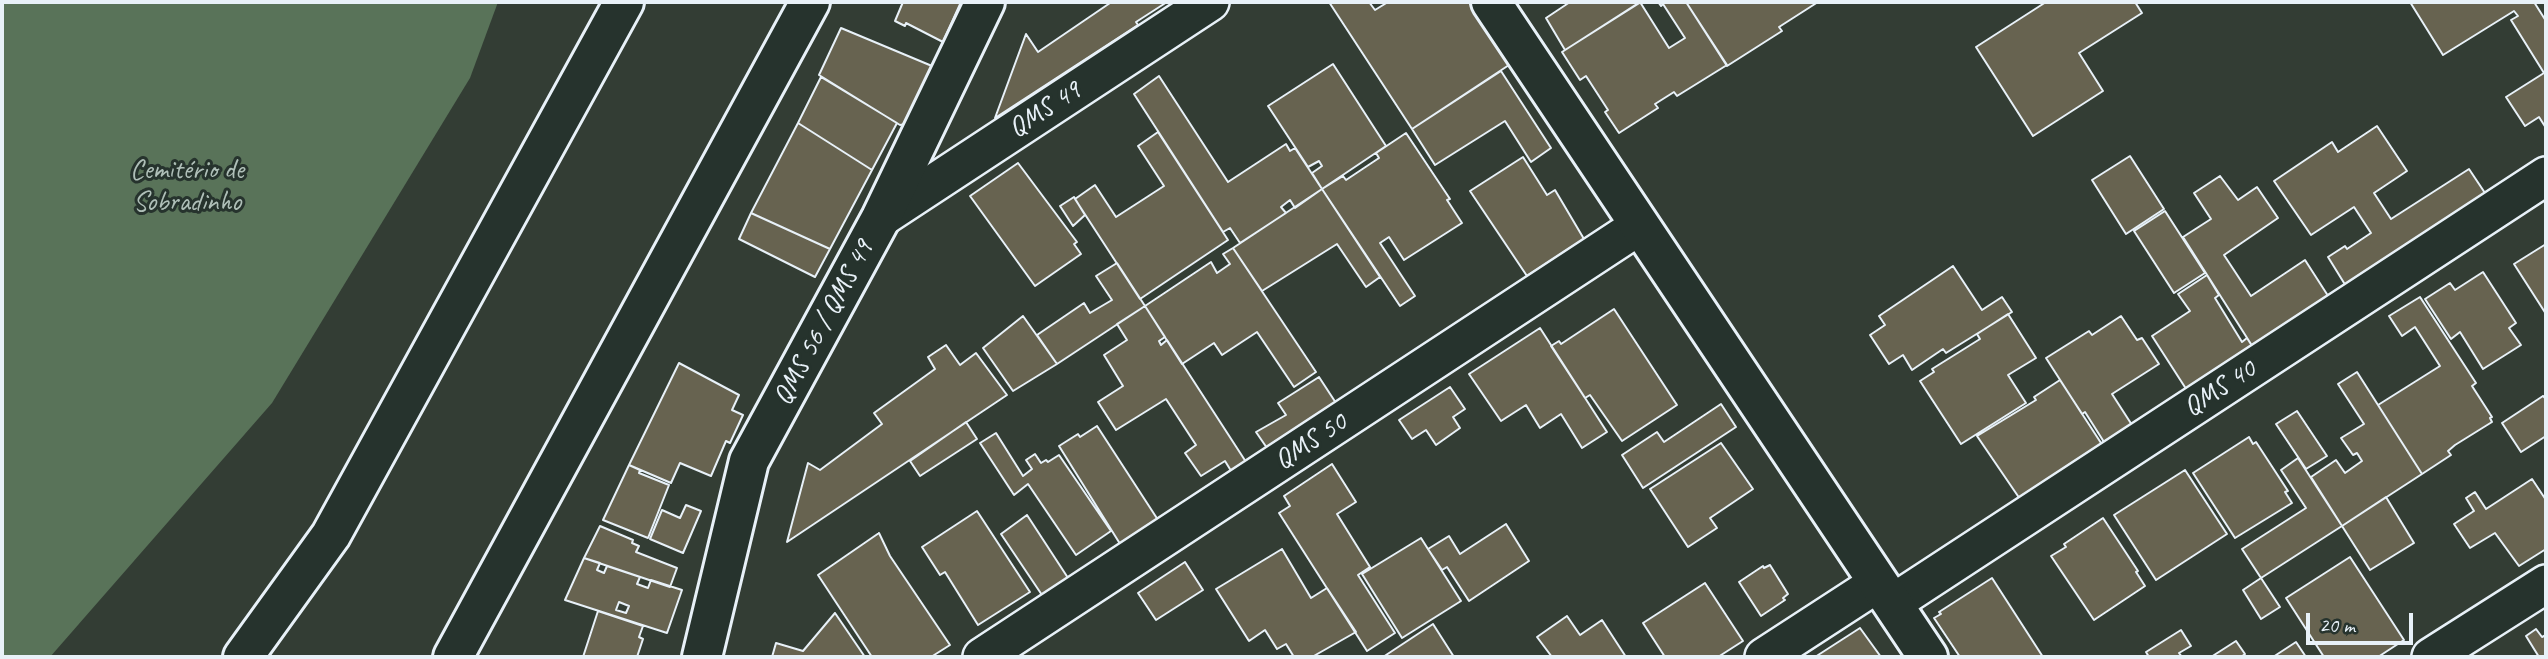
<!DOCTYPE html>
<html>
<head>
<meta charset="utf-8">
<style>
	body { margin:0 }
	#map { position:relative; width:2548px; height:659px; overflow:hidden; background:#333d34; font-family:Caveat,sans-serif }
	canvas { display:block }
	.frame { position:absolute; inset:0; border:4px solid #e8f1f8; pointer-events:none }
	.scale { position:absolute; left:2306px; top:613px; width:107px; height:32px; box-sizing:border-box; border:4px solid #e8f1f8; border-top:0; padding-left:9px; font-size:21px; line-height:24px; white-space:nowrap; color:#e8f1f8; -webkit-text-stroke:5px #26332d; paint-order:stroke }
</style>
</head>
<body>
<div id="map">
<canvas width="2548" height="659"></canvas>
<div class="frame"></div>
<div class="scale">20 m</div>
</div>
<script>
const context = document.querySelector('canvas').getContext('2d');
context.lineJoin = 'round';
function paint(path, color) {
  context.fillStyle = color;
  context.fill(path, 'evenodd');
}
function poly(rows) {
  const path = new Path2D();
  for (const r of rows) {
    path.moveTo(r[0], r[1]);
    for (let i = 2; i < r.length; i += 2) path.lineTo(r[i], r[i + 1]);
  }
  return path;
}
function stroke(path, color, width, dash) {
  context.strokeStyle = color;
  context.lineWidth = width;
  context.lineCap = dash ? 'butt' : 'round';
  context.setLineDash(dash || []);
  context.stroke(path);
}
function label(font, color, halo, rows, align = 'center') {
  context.font = font + ' Caveat,sans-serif';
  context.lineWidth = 6;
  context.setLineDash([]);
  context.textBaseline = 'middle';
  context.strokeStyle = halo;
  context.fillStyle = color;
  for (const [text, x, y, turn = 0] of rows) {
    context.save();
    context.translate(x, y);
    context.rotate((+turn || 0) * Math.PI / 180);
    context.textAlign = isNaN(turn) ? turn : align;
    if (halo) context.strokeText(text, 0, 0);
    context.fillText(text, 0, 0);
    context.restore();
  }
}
paint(poly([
	[2,2,498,2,470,78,272,403,50,657,2,657]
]), '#597359');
const building = poly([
	[903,2,961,2,943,42,906,23,905,26,895,21,903,2],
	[1109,2,1167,2,1136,22,1138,25,995,118,1026,34,1038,52,1110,3,1109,2],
	[1329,2,1369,2,1375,10,1388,2,1469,2,1509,65,1412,129,1329,2],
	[1570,2,1641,2,1565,50,1546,18,1570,2],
	[1640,2,1669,48,1685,38,1663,4,1661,6,1658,2,1686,2,1727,65,1677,96,1674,92,1655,104,1658,108,1619,133,1605,112,1608,110,1586,76,1580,80,1562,52,1640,2],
	[1686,2,1818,2,1779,27,1782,31,1727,66,1686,2],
	[2046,2,2135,2,2142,13,2079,53,2103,91,2033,136,1976,47,2046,2],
	[2410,2,2534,2,2546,21,2546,128,2539,117,2525,126,2506,97,2544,73,2511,20,2518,16,2514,11,2443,55,2410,2],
	[841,28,932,66,935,70,905,124,900,125,819,75,841,28],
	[1333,64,1386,146,1322,189,1312,173,1322,166,1319,161,1308,167,1268,106,1333,64],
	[1501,71,1551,148,1531,162,1505,121,1435,165,1412,129,1501,71],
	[1159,76,1228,182,1286,144,1290,151,1295,148,1322,189,1295,208,1290,200,1281,207,1286,213,1240,243,1230,228,1223,232,1134,94,1159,76],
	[821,77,897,123,872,170,798,123,821,77],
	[798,123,872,170,830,249,751,213,798,123],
	[2377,126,2407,171,2374,193,2391,219,2469,169,2489,199,2349,291,2328,257,2345,246,2347,249,2371,233,2354,207,2311,235,2274,181,2332,142,2338,152,2377,126],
	[1158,132,1228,240,1140,299,1075,199,1095,185,1116,217,1164,186,1138,146,1158,132],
	[1406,133,1450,199,1447,200,1462,223,1404,260,1389,237,1380,243,1415,296,1400,306,1322,189,1343,176,1346,180,1379,158,1376,153,1406,133],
	[2130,156,2164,209,2126,234,2092,180,2130,156],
	[1523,157,1547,195,1555,190,1584,239,1527,276,1470,191,1523,157],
	[1018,163,1077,242,1074,244,1081,254,1035,286,970,196,1018,163],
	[2220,176,2238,200,2257,187,2278,218,2224,255,2251,296,2305,260,2332,302,2256,352,2183,237,2211,219,2194,193,2220,176],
	[1322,189,1380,277,1366,287,1337,244,1262,291,1233,248,1322,189],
	[1074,197,1085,215,1073,226,1060,206,1074,197],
	[2165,211,2205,273,2174,293,2134,231,2165,211],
	[751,213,830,249,815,277,739,239,751,213],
	[2546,244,2546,314,2514,264,2546,244],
	[1233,248,1316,372,1294,387,1257,332,1222,355,1214,343,1182,364,1145,306,1211,262,1217,273,1230,264,1223,254,1233,248],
	[1117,263,1145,306,1057,364,1037,335,1084,303,1090,313,1112,300,1096,276,1117,263],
	[1953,266,1982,310,2002,297,2012,312,1946,353,1943,349,1912,370,1903,355,1889,364,1870,335,1885,325,1879,316,1953,266],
	[2483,272,2516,323,2509,328,2521,345,2483,369,2460,332,2451,339,2425,299,2450,283,2455,290,2483,272],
	[2207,275,2219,295,2215,298,2242,342,2247,338,2256,352,2190,395,2152,336,2190,311,2178,294,2207,275],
	[2420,297,2476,383,2472,386,2492,417,2490,418,2492,422,2455,445,2448,451,2451,455,2422,474,2378,405,2440,366,2415,327,2402,336,2389,316,2420,297],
	[1145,306,1165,337,1159,341,1161,345,1167,340,1248,465,1233,474,1225,461,1201,476,1185,453,1196,445,1166,399,1116,430,1098,402,1123,386,1104,355,1127,340,1117,324,1145,306],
	[1614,309,1677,405,1622,441,1590,395,1585,398,1551,346,1559,341,1561,344,1614,309],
	[2008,314,2036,358,2008,375,2026,403,1961,444,1920,381,1934,372,1932,369,1980,339,1977,334,2008,314],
	[1023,316,1057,364,1013,391,983,348,1023,316],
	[2121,316,2137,340,2142,338,2159,364,2112,394,2132,425,2104,442,2085,412,2082,414,2046,358,2089,331,2092,335,2121,316],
	[1540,328,1607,432,1582,448,1561,414,1540,428,1526,405,1501,421,1469,374,1540,328],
	[946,345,960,365,976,353,1007,395,787,542,808,463,820,470,882,424,874,413,935,369,928,357,946,345],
	[679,363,739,395,732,410,743,415,730,443,726,441,711,476,680,463,671,483,629,465,679,363],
	[2357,372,2422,474,2342,526,2311,477,2336,460,2345,473,2362,461,2357,453,2353,455,2341,438,2364,424,2338,384,2357,372],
	[1319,377,1336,403,1267,448,1256,432,1286,415,1278,403,1319,377],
	[2060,380,2103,446,2022,502,1977,436,2036,400,2034,397,2060,380],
	[1450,387,1465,409,1453,417,1460,428,1436,445,1426,430,1412,439,1399,420,1450,387],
	[2543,396,2546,399,2546,436,2521,452,2502,423,2543,396],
	[1721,404,1736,427,1643,488,1622,455,1657,432,1664,442,1721,404],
	[2297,411,2327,456,2306,469,2276,424,2297,411],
	[966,422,977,439,920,476,910,461,966,422],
	[1097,426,1160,523,1122,547,1059,446,1078,434,1080,437,1097,426],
	[996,433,1023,476,1032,469,1026,460,1035,454,1041,463,1046,460,1048,462,1059,455,1111,531,1076,555,1028,484,1014,495,980,443,996,433],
	[2249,437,2253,444,2256,442,2288,491,2285,492,2292,503,2235,538,2193,473,2249,437],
	[1721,443,1753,489,1710,518,1717,528,1688,547,1650,489,1721,443],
	[2298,458,2342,526,2261,578,2242,549,2306,508,2281,470,2298,458],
	[1332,464,1356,502,1337,514,1370,567,1358,575,1395,633,1367,651,1279,513,1290,506,1284,496,1332,464],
	[629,465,640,470,639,473,669,485,648,538,603,520,629,465],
	[2185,470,2227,534,2156,580,2114,515,2185,470],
	[2532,479,2546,500,2546,549,2519,566,2495,533,2470,548,2454,524,2474,511,2466,498,2475,492,2486,509,2532,479],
	[2386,497,2414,543,2370,570,2342,526,2386,497],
	[686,505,701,511,683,553,650,539,662,510,680,518,686,505],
	[977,511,1030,592,978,625,945,572,940,575,922,547,977,511],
	[1027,515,1070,581,1044,598,1001,534,1027,515],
	[2103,518,2138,571,2136,572,2145,586,2094,620,2051,556,2066,547,2064,544,2103,518],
	[1506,524,1529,561,1469,601,1447,567,1442,570,1428,549,1449,536,1460,554,1506,524],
	[600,526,633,540,632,543,639,546,636,552,677,568,670,587,584,558,600,526],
	[879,533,890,556,950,645,931,657,872,657,818,575,879,533],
	[1421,538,1461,601,1402,638,1362,574,1421,538],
	[1282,549,1311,598,1327,588,1356,632,1312,657,1294,657,1286,644,1277,649,1265,630,1249,641,1216,589,1282,549],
	[2350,557,2404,640,2378,657,2324,657,2286,598,2350,557],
	[584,558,600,563,597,570,604,573,607,566,640,577,637,584,648,588,651,580,682,590,667,633,565,600,584,558],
	[619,602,629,606,626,613,616,610,619,602],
	[1185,562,1203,590,1156,620,1138,593,1185,562],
	[1770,565,1788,594,1783,598,1785,600,1761,616,1739,582,1763,566,1764,568,1770,565],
	[1992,578,2043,657,1960,657,1934,618,1941,614,1939,612,1992,578],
	[2261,578,2280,607,2261,619,2243,590,2261,578],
	[1705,583,1743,641,1718,657,1665,657,1643,623,1705,583],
	[598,611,643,626,639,637,643,639,637,657,583,657,598,611],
	[835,613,865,657,772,657,776,643,803,651,835,613],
	[1567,616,1580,635,1602,620,1626,657,1552,657,1537,637,1567,616],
	[1433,624,1454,657,1383,657,1433,624],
	[1860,628,1881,657,1815,657,1860,628],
	[2536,629,2542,637,2546,635,2546,657,2539,657,2526,636,2536,629],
	[2181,630,2191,646,2179,653,2182,657,2149,657,2146,652,2181,630],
	[2236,641,2245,654,2241,657,2211,657,2236,641],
	[2296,642,2306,657,2273,657,2296,642]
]);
paint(building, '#676350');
stroke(building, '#e8f1f8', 2);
const minor = poly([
	[881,218,1210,2],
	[1893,603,2546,176],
	[982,657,1639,226],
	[1764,657,1878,583],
	[2431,657,2546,584]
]);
const tertiary = poly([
	[1491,2,1928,657],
	[702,657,749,461,881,218,985,2]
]);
const secondary = poly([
	[243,657,331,535,624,2],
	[453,657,810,2]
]);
stroke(minor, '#e8f1f8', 42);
stroke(tertiary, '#e8f1f8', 44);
stroke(secondary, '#e8f1f8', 44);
stroke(minor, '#26332d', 37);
stroke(tertiary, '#26332d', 38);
stroke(secondary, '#26332d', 38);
label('28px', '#e8f1f8', '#26332d', [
	["QMS 49",1045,110,-33],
	["QMS 56 / QMS 49",824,323,-62],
	["QMS 40",2220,389,-33],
	["QMS 50",1311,442,-33]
]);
label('28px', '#afbfb8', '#26332d', [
	["Cemitério de",187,171],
	["Sobradinho",187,203]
]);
</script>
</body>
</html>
